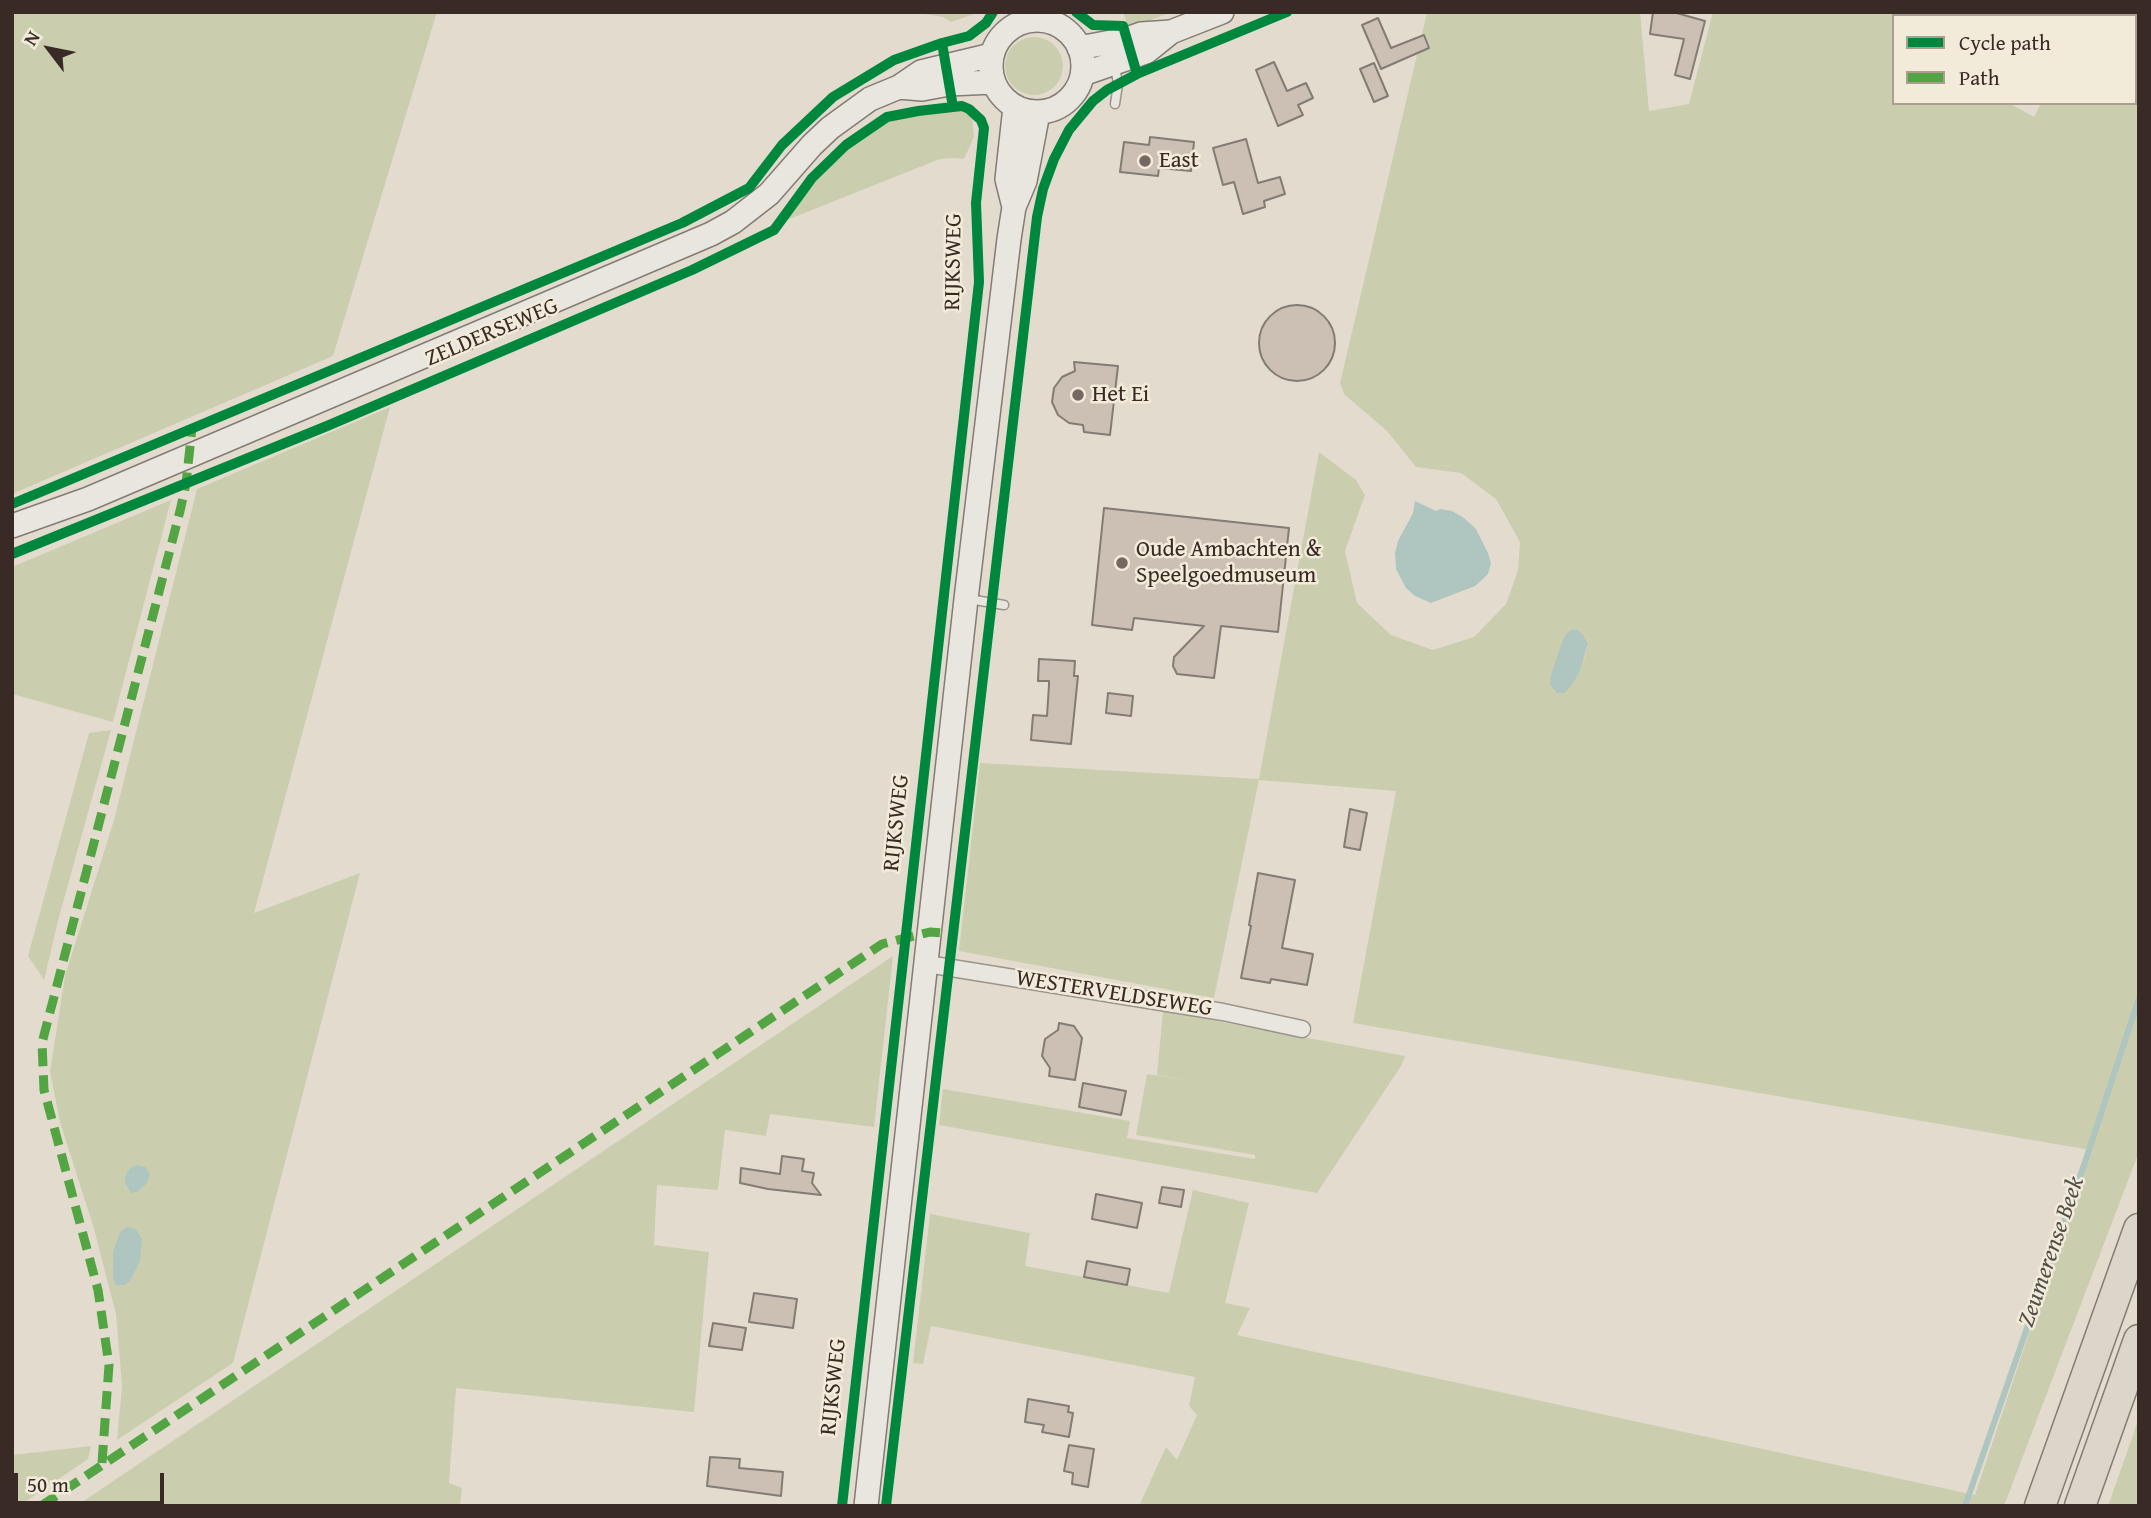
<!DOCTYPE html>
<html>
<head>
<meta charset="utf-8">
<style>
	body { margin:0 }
	#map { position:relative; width:2151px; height:1518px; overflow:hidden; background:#e3dcce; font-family:"Gentium Book Plus",serif }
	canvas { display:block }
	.frame { position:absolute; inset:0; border:14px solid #392a25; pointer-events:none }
	.legend { position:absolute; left:1892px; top:14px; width:245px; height:91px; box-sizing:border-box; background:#f2ebda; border:2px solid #a89e92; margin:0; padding:9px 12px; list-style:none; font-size:21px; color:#392a25 }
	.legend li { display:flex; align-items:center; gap:14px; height:35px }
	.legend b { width:35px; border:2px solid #a89e92 }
	.north { position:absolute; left:14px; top:14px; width:70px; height:70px; -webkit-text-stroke:5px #f2ebda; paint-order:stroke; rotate:302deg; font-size:19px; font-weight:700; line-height:28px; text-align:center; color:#392a25 }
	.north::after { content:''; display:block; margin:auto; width:24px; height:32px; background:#392a25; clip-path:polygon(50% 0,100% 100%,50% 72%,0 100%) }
	.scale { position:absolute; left:14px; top:1473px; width:150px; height:32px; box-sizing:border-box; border:4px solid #392a25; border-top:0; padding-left:9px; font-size:21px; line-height:24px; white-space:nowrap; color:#392a25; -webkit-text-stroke:5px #f2ebda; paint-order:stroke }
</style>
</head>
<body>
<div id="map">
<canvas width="2151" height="1518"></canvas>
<div class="frame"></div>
<ul class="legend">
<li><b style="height:9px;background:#00873e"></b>Cycle path</li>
<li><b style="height:9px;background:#53a442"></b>Path</li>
</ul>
<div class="north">N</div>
<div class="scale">50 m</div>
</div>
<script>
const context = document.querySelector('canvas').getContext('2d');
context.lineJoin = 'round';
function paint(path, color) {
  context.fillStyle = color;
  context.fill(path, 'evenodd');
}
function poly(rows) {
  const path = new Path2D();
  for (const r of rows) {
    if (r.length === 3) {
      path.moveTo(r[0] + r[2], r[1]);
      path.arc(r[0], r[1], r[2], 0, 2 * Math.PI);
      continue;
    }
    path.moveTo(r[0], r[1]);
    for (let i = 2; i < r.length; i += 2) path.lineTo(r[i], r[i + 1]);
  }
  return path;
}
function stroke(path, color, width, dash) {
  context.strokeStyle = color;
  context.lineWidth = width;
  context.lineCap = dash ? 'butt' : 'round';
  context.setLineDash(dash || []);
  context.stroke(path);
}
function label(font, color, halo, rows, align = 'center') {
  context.font = font + ' "Gentium Book Plus",serif';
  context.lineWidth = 5;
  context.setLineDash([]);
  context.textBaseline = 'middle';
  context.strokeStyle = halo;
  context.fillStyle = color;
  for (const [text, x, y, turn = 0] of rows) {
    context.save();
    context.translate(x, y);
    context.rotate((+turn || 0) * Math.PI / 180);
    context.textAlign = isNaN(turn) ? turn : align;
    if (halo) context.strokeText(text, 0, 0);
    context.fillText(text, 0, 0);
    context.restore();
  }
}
paint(poly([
	[12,12,437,12,333,356,12,494],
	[912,12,980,12,951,22,943,17],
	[1123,12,1171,12,1129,29],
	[1427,12,1640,12,1649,111,1689,104,1713,12,2019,12,2017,16,1894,16,1894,103,2009,103,2034,117,2041,103,2135,103,2135,16,2072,16,2073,12,2139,12,2139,1152,2004,1506,1139,1506,1166,1447,1177,1460,1197,1415,1189,1406,1195,1377,931,1326,923,1364,913,1363,930,1214,1030,1233,1025,1266,1169,1293,1193,1190,1249,1203,1225,1303,1250,1308,1237,1335,1975,1495,2090,1150,1353,1023,1396,791,1259,780,1214,998,959,951,980,763,1259,779,1319,452,1356,480,1365,495,1345,551,1357,603,1391,635,1433,650,1474,637,1506,604,1518,570,1520,542,1496,499,1461,473,1416,467,1387,431,1344,394,1340,383],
	[1588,644,1584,659,1551,674,1558,656],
	[1034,66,29],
	[937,107,962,107,972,115,974,137,964,159,954,158,940,159,787,220,805,195,831,163,863,134,900,112],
	[390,407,254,913,360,873,233,1363,117,1440,122,1386,116,1314,94,1229,60,1122,50,1072,65,976,114,820,197,489],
	[113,1252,134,1272,130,1281,113,1279],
	[171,500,113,722,12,694,12,567],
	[111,730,59,917,44,980,28,956,89,733],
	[893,956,874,1127,770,1114,766,1136,725,1130,718,1190,657,1185,654,1245,709,1252,694,1412,456,1388,449,1483,462,1488,460,1506,76,1506],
	[1163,1011,1405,1056,1401,1066,1317,1193,939,1125,943,1089,1130,1121,1127,1138,1255,1159,1255,1155,1136,1135,1147,1074,1186,1080,1157,1075],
	[2139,1418,2139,1506,2108,1506],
	[91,1446,88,1459,19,1506,12,1506,12,1455]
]), '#cbceae');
paint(poly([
	[1415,501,1436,511,1440,509,1452,511,1464,518,1476,529,1488,553,1491,563,1488,574,1483,579,1475,586,1431,603,1415,596,1406,588,1396,569,1395,553,1398,541,1413,513],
	[1570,630,1577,630,1583,635,1588,644,1579,673,1571,686,1564,693,1557,693,1550,685,1551,674,1564,637],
	[138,1165,146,1167,150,1175,146,1184,137,1192,131,1193,125,1183,126,1175,130,1168],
	[127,1227,136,1229,142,1239,140,1261,130,1281,125,1285,116,1285,113,1279,113,1252,120,1232]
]), '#aec6bf');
stroke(poly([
	[1965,1506,2086,1159,2139,998]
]), '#aec6bf', 6);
const building = poly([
	[1653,12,1673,12,1705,21,1690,79,1675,75,1684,39,1650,34,1653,12],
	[1378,18,1391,48,1424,35,1429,48,1381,69,1362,25,1378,18],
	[1274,62,1287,91,1306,83,1313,98,1298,105,1303,115,1278,126,1256,70,1274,62],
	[1374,63,1388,96,1374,102,1360,69,1374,63],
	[1150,137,1194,142,1191,171,1159,168,1158,176,1120,172,1124,142,1149,145,1150,137],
	[1246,139,1258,183,1280,177,1285,194,1264,201,1265,207,1243,214,1234,182,1223,185,1213,148,1246,139],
	[1297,343,38],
	[1074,362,1118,366,1110,435,1084,432,1083,425,1069,423,1058,415,1052,402,1054,388,1062,377,1075,371,1074,362],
	[1104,508,1289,528,1278,632,1221,626,1214,678,1177,674,1173,666,1174,657,1204,626,1134,618,1132,630,1092,625,1104,508],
	[1039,659,1075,661,1074,676,1078,676,1071,744,1031,740,1033,715,1047,716,1049,685,1049,681,1038,681,1039,659],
	[1108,693,1133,696,1131,716,1106,713,1108,693],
	[1350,809,1367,813,1360,850,1344,847,1350,809],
	[1258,873,1295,880,1282,948,1313,954,1307,985,1271,979,1270,983,1241,978,1251,926,1249,925,1258,873],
	[1059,1023,1074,1026,1082,1038,1075,1080,1049,1076,1050,1068,1042,1056,1045,1039,1058,1030,1059,1023],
	[1083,1083,1126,1091,1121,1115,1079,1107,1083,1083],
	[782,1156,804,1159,802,1171,814,1173,812,1183,821,1195,768,1189,740,1183,741,1168,780,1174,782,1156],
	[1162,1187,1184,1190,1181,1207,1159,1203,1162,1187],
	[1096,1194,1142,1203,1137,1228,1092,1219,1096,1194],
	[1087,1261,1130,1269,1127,1285,1084,1277,1087,1261],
	[754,1293,797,1299,793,1328,749,1322,754,1293],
	[713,1323,746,1328,742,1350,709,1346,713,1323],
	[1028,1399,1069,1406,1068,1412,1073,1413,1069,1437,1042,1432,1044,1425,1025,1422,1028,1399],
	[1069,1445,1094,1449,1088,1487,1072,1484,1073,1473,1064,1471,1069,1445],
	[710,1457,740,1459,739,1468,783,1472,781,1496,707,1486,710,1457]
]);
paint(building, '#ccbfb4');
stroke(building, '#827c75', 2);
const service = poly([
	[1115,104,1118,84,1115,66],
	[969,599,1004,605]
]);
const minor = poly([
	[927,964,1223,1012,1302,1029]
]);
const secondary = poly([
	[1037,66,46],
	[1079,48,1127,39,1141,34,1171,32],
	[1083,74,1146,52,1171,32,1222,12],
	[899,87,922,89,949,84,993,82],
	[1014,207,1007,179,1015,107],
	[12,526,88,499,711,234,733,222,769,194,812,145,830,128,870,99,899,87,921,72,992,55],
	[866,1506,966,599,1009,239,1014,207,1025,181,1038,113]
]);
const motorway = poly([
	[2040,1506,2139,1229],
	[2080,1506,2139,1340]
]);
stroke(service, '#9a948b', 11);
stroke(minor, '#9a948b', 19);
stroke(secondary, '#827c75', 26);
stroke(motorway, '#827c75', 33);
stroke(service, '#e9e6df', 8);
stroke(minor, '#e9e6df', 16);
stroke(secondary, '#e9e6df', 23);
stroke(motorway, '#dcd6ca', 30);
stroke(poly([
	[102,1463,109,1365,98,1290,44,1090,42,1043,180,511,186,484,192,428],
	[41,1506,882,944,930,932,954,934]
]), '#53a442', 9, [18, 9]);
stroke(poly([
	[1137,74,1287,12],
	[12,504,682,223,749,188,782,145,833,97,894,60,942,43],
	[12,554,327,426,692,270,774,230,812,178,846,145,887,117,918,111,953,107],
	[842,1506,979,282,976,203,984,128,981,120,969,109,962,106,953,107,942,43,969,36,986,23,993,12],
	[886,1506,1037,217,1043,189,1054,159,1069,130,1093,101,1107,90,1137,74,1123,26,1093,25,1076,12]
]), '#00873e', 10);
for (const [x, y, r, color] of [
	[1145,161,7,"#746860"],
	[1078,395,7,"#746860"],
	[1122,563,7,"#746860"]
]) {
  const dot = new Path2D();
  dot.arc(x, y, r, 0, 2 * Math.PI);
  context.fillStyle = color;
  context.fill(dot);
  stroke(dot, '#f2ebda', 2.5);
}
label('23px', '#392a25', '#f2ebda', [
	["East",1159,161],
	["Het Ei",1092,395],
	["Oude Ambachten &",1136,550],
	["Speelgoedmuseum",1136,576]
], 'left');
label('23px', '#392a25', '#f2ebda', [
	["RIJKSWEG",954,262,-89],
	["ZELDERSEWEG",492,333,-23],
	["RIJKSWEG",897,823,-84],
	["WESTERVELDSEWEG",1114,994,9],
	["RIJKSWEG",834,1387,-84]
]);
label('italic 24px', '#514f4a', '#f2ebda', [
	["Zeumerense Beek",2052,1252,-71]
]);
</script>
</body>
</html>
